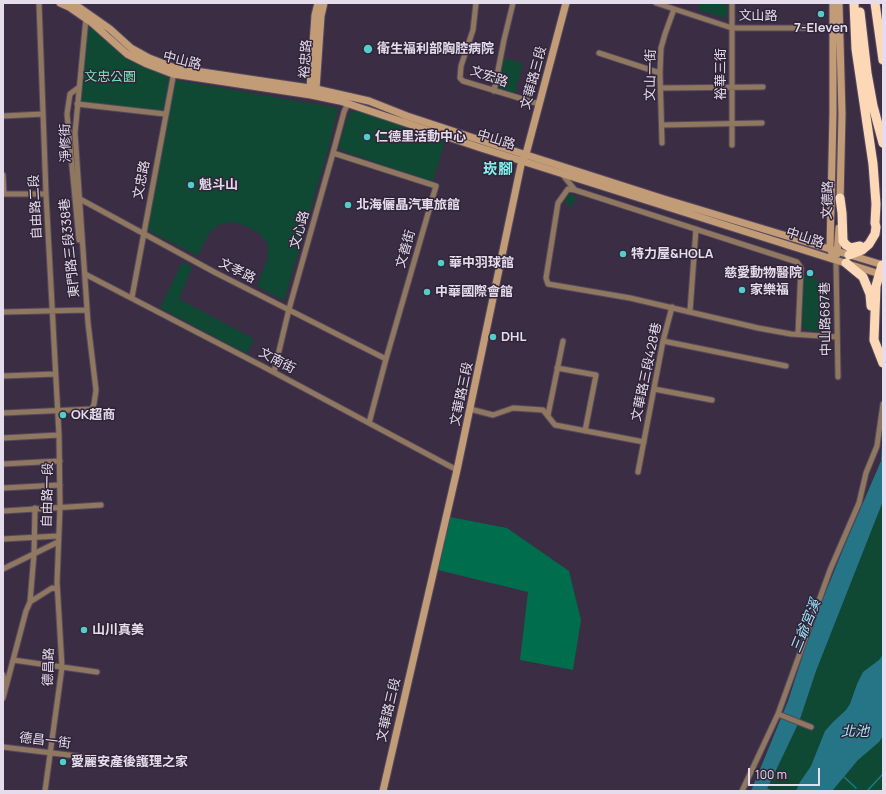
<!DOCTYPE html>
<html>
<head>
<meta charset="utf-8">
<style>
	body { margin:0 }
	#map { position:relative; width:886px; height:794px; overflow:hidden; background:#3b2d44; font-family:Manrope,sans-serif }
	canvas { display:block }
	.frame { position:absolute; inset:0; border:4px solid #e5ddeb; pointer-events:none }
	.scale { position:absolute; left:748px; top:768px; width:72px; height:18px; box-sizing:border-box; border:2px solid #e5ddeb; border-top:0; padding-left:5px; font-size:12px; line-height:14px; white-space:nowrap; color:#e5ddeb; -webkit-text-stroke:3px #312439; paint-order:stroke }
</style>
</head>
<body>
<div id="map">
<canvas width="886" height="794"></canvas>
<div class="frame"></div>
<div class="scale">100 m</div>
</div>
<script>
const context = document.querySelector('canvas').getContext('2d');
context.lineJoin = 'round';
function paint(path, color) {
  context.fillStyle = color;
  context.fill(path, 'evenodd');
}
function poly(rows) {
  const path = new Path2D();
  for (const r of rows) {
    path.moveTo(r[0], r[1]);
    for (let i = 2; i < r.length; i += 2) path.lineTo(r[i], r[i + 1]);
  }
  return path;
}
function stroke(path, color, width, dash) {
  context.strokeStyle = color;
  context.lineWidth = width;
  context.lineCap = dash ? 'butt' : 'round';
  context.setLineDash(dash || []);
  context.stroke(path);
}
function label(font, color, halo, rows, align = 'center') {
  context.font = font + ' Manrope,"Noto Sans TC",sans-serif';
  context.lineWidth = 3;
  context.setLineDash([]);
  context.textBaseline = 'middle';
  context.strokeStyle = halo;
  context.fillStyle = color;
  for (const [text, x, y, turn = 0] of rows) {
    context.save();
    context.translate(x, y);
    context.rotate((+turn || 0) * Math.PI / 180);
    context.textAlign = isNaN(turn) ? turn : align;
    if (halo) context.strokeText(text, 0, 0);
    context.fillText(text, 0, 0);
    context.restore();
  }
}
paint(poly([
	[700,3,727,3,727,16,725,18,698,10],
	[87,22,109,43,129,58,169,78,163,112,80,102],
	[503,58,523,63,515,94,500,90,497,82],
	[175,80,338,108,328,150,284,301,257,286,267,260,268,244,260,234,248,227,234,222,220,224,209,233,198,256,147,230],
	[360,111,445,141,433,182,342,151,339,146,349,113],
	[568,193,576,196,573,206,565,204],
	[182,262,192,267,179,299,254,339,247,354,160,308],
	[804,275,814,278,819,282,826,281,832,328,829,332,805,330,802,324],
	[883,501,883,791,766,791,799,722,816,671]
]), '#0f4934');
paint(poly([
	[450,517,507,528,569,571,581,620,573,670,520,660,528,592,438,570]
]), '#006d4c');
paint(poly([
	[883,429,883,501,816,671,799,722,766,791,751,791,788,701,814,621,844,547,881,461],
	[883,648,883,736,879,742,858,760,832,791,796,791,800,782,811,766,825,731,833,722,846,710,850,704,857,684,863,672,879,660,882,656]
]), '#257587');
stroke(poly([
	[844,777,856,788],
	[766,789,772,791],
	[867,791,883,774]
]), '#257587', 1.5);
const street = poly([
	[39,3,46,194,59,435,60,507,57,582,62,667,45,791],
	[476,3,473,30,461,66,460,78,463,81,539,104],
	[656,3,732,28,835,28],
	[732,3,732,145],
	[599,53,660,73],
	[78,88,70,94,67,114,79,240],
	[661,88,763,87],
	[494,91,504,40,513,3],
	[77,104,165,114],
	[3,116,43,114],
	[662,125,762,123],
	[662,143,660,73,661,48,665,34,674,9],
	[333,153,436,186,386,359,369,423],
	[562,174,575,190,797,262,801,268,798,334],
	[3,175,4,194],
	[575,190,568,189,558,203,546,278,548,284,630,298,758,328,791,334,837,337],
	[3,194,46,194],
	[80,199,216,273,386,359],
	[836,260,838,377],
	[85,274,264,367,457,470],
	[132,297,174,72],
	[690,311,696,229],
	[3,312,87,310],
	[663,341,786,366],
	[557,368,596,375,585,431],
	[274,372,289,309,333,153,344,112,351,96],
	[3,376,55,374],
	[654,389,712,400],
	[470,409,493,415,513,408,543,410,555,425,644,442],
	[3,413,92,409,94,404,96,390,88,323,75,133,86,18],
	[548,415,563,341],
	[3,438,59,435],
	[3,464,60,461],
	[638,472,663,341,672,307],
	[3,488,60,485],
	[3,511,101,505],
	[3,539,58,536],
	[3,569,58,542],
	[30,602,34,554,35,508],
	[13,660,97,672],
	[3,675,5,686],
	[3,698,26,611,30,602,52,588,57,589],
	[778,714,811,727],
	[3,747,85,757],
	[742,791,778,714,830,570,859,503,866,473,877,446,883,404]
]);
const secondary = poly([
	[60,3,69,7,92,23,127,54,147,64,173,74,311,95,340,101,481,148,883,275],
	[73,3,110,29,131,48,149,58,175,68,316,89,369,101,407,116,486,142,664,199,883,265],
	[839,3,842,114,840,202],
	[314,91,316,89,321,16,324,3],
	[311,92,310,88,315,15,318,3],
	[832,253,830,249,833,113,833,3],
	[837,254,839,228],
	[383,791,457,470,522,160,526,154,566,3]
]);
const highway = poly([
	[875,3,883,60],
	[860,12,867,73,873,106,883,143],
	[840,198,842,213,843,241,846,245,851,248,860,246],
	[849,255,862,250,869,244,875,234,876,227,875,223,876,204,873,164,856,49,854,3],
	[846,263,863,277,870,294,871,306],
	[882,265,876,286,874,340,883,363]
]);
stroke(street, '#56495f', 7);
stroke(secondary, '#56495f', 9);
stroke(highway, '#56495f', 11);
stroke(street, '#8f7760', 5);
stroke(secondary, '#c29c77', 7);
stroke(highway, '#fcd8b6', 9);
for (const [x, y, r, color] of [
	[821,14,4,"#53cdca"],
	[368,49,5,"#53cdca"],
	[367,137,4,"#53cdca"],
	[191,185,4,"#53cdca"],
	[348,205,4,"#53cdca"],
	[623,254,4,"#53cdca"],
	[441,263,4,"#53cdca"],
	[810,273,4,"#53cdca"],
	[742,290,4,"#53cdca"],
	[427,292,4,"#53cdca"],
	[493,337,4,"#53cdca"],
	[63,415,4,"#53cdca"],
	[84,630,4,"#53cdca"],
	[63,762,4,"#53cdca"]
]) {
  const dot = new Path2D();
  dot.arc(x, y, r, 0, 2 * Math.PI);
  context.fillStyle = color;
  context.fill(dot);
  stroke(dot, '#312439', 1.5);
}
label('13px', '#e5ddeb', '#312439', [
	["文山路",758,16],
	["裕忠路",306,59,-86],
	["中山路",182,61,14],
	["裕華三街",721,74,-90],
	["文山一街",651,75,-89],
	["文宏路",489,77,19],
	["文華路三段",534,78,-75],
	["中山路",496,140,17],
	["淨修街",66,143,-91],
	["文忠路",142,180,-79],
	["文德路",828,200,-88],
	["自由路二段",36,207,-93],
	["文心路",300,230,-74],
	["中山路",805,238,18],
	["東門路三段338巷",70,248,-96],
	["文善街",406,249,-74],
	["文孝路",237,271,27],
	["中山路687巷",826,319,-91],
	["文南街",277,361,28],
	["文華路三段428巷",647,372,-78],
	["文華路三段",462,394,-78],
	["自由路一段",48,495,-89],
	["德昌路",49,667,-88],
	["文華路三段",389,710,-77],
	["德昌一街",45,741,7]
]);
label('bold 13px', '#e5ddeb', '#312439', [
	["7-Eleven",821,28,"center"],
	["衛生福利部胸腔病院",377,49],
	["仁德里活動中心",375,137],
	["魁斗山",199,185],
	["北海儷晶汽車旅館",356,205],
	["特力屋&HOLA",631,254],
	["華中羽球館",449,263],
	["慈愛動物醫院",802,273,"right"],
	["家樂福",750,290],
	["中華國際會館",435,292],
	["DHL",501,337],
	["OK超商",71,415],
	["山川真美",92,630],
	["愛麗安產後護理之家",71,762]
], 'left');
label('13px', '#70e8b6', '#312439', [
	["文忠公園",110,77]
]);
label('italic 14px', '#9ce7fa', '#312439', [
	["三爺宮溪",806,626,-68],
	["北池",855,732]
]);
label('bold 15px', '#85f1ee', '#312439', [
	["崁腳",498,170]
]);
</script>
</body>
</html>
